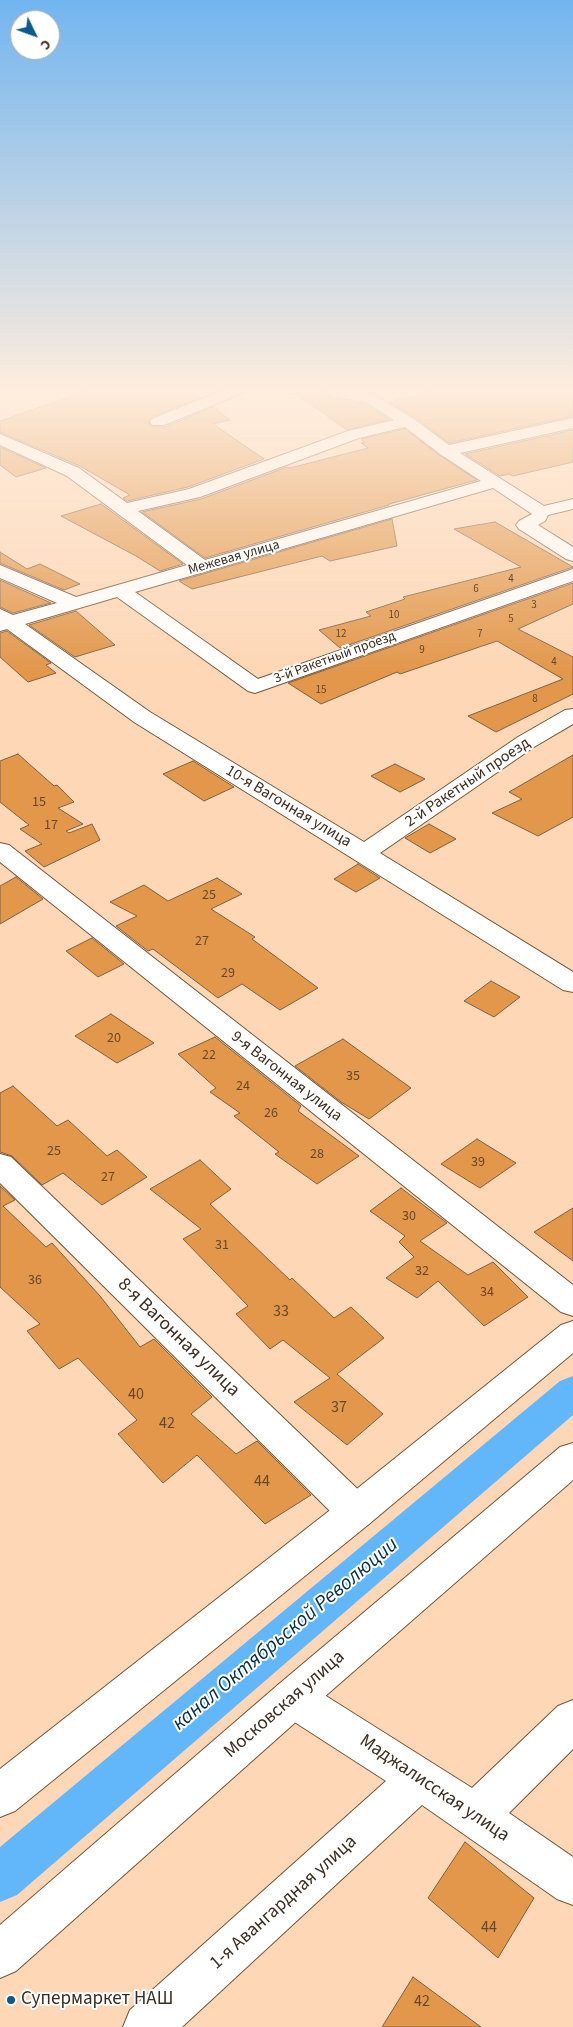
<!DOCTYPE html>
<html>
<head>
<meta charset="utf-8">
<style>
	body { margin:0 }
	#map { position:relative; width:573px; height:2027px; overflow:hidden; background:#fdd7b6; font-family:"Source Sans 3",sans-serif }
	canvas { display:block }
	.north { position:absolute; left:10px; top:10px; width:50px; height:50px; box-sizing:border-box; background:#fff; border:1px solid #b1aba6; border-radius:50%; rotate:132deg; font-size:14px; font-weight:700; line-height:20px; text-align:center; color:#3b2d20 }
	.north::after { content:''; display:block; margin:auto; width:18px; height:22px; background:#085b8d; clip-path:polygon(50% 0,100% 100%,50% 72%,0 100%) }
</style>
</head>
<body>
<div id="map">
<canvas width="573" height="2027"></canvas>
<div class="north">С</div>
</div>
<script>
const context = document.querySelector('canvas').getContext('2d');
context.lineJoin = 'round';
function poly(rows) {
  const path = new Path2D();
  for (const r of rows) {
    path.moveTo(r[0], r[1]);
    for (let i = 2; i < r.length; i += 2) path.lineTo(r[i], r[i + 1]);
  }
  return path;
}
function paint(path, color) {
  context.fillStyle = color;
  context.fill(path, 'evenodd');
}
function stroke(path, color, width, dash) {
  context.strokeStyle = color;
  context.lineWidth = width;
  context.lineCap = dash ? 'butt' : 'round';
  context.setLineDash(dash || []);
  context.stroke(path);
}
function label(font, color, halo, rows, align = 'center') {
  context.font = font + ' "Source Sans 3",sans-serif';
  context.lineWidth = 4;
  context.setLineDash([]);
  context.textBaseline = 'middle';
  context.strokeStyle = halo;
  context.fillStyle = color;
  for (const [text, x, y, turn = 0] of rows) {
    context.save();
    context.translate(x, y);
    context.rotate((+turn || 0) * Math.PI / 180);
    context.textAlign = isNaN(turn) ? turn : align;
    if (halo) context.strokeText(text, 0, 0);
    context.fillText(text, 0, 0);
    context.restore();
  }
}
paint(poly([
	[573,1376,573,1415,17,1895,0,1902,0,1847,560,1381,573,1376]
]), '#61b7fa');
const building = poly([
	[93,389,188,389,200,398,151,417,148,421,150,426,165,427,213,407,230,420,213,424,264,459,188,487,127,501,123,498,130,495,80,466,0,432,0,421,93,389],
	[289,389,318,389,333,399,365,404,389,419,347,430,289,389],
	[441,389,573,389,573,416,449,443,415,417,390,402,441,389],
	[405,429,439,455,477,480,389,504,389,505,205,558,142,512,201,499,287,467,290,468,368,448,361,443,365,442,361,439,405,429],
	[573,430,573,462,513,476,509,474,500,476,465,454,573,430],
	[0,447,46,468,16,477,0,465,0,447],
	[101,504,183,564,160,571,136,556,61,516,101,504],
	[392,519,397,546,330,561,322,556,192,589,179,581,392,519],
	[495,522,573,567,340,648,319,630,371,616,366,612,405,599,403,597,521,567,454,529,495,522],
	[0,552,27,569,40,564,80,584,64,590,0,563,0,552],
	[0,580,51,603,13,613,0,607,0,580],
	[573,583,573,604,518,629,573,657,573,694,496,732,468,716,563,679,497,641,400,674,397,672,321,704,288,683,573,583],
	[76,611,115,645,75,657,29,625,76,611],
	[7,631,51,663,46,665,56,673,28,682,0,657,0,633,7,631],
	[18,754,54,786,57,785,74,802,58,808,83,824,66,831,69,833,92,824,100,840,44,867,25,851,42,844,20,829,29,825,0,802,0,761,18,754],
	[573,755,573,817,538,836,492,813,522,799,509,792,573,755],
	[193,761,234,787,204,801,163,774,193,761],
	[395,764,425,779,400,792,371,776,395,764],
	[429,824,456,839,430,853,405,838,429,824],
	[358,864,380,878,356,892,334,879,358,864],
	[16,877,43,899,0,924,0,886,16,877],
	[217,878,242,894,211,909,255,937,252,939,318,988,280,1010,242,984,218,998,153,949,148,951,116,926,137,916,110,902,144,885,168,901,217,878],
	[92,938,124,964,98,977,66,951,92,938],
	[491,981,520,997,494,1017,464,1001,491,981],
	[111,1014,154,1043,117,1063,75,1036,111,1014],
	[215,1037,301,1106,298,1111,359,1156,317,1184,275,1154,279,1152,234,1116,240,1113,210,1092,216,1088,178,1054,215,1037],
	[343,1039,411,1088,369,1119,341,1102,295,1066,343,1039],
	[13,1086,57,1126,68,1120,107,1156,117,1150,147,1177,102,1205,63,1173,42,1185,12,1156,0,1152,0,1093,13,1086],
	[477,1139,516,1163,480,1188,441,1164,477,1139],
	[200,1160,231,1189,210,1204,290,1280,292,1278,334,1318,351,1307,384,1338,337,1374,383,1414,347,1445,294,1402,330,1378,283,1340,270,1349,236,1314,248,1306,183,1239,201,1229,150,1189,200,1160],
	[0,1186,15,1200,3,1206,46,1247,52,1243,100,1296,140,1347,154,1339,212,1397,191,1414,236,1454,257,1441,311,1495,265,1524,197,1455,163,1483,118,1434,137,1420,78,1358,59,1369,27,1331,40,1324,0,1287,0,1186],
	[401,1188,447,1223,420,1241,468,1275,493,1262,528,1297,484,1326,438,1281,417,1298,386,1278,414,1257,399,1242,405,1236,370,1211,401,1188],
	[573,1208,573,1261,534,1232,573,1208],
	[465,1842,534,1898,498,1958,428,1898,465,1842],
	[413,1977,481,2027,382,2027,413,1977]
]);
paint(building, '#e2974b');
stroke(building, '#806042', 1);
const minor = poly([
	[226,389,247,389,245,392,164,425,152,425,150,422,152,419,226,389],
	[320,389,359,390,376,396,414,419,449,445,573,418,573,428,460,453,544,506,573,499,573,509,548,515,545,521,538,525,573,547,573,561,566,559,519,529,516,525,519,521,532,514,493,488,135,592,258,679,573,569,573,581,255,693,248,691,117,597,25,624,150,712,364,842,518,737,565,710,573,709,573,724,534,747,380,853,573,972,573,992,563,990,134,722,7,629,0,631,0,609,13,615,57,603,0,578,0,565,76,597,187,565,67,476,0,445,0,434,79,468,127,503,189,489,348,431,394,420,366,402,333,397,320,389],
	[405,427,440,454,481,481,205,560,138,511,200,497,359,438,405,427],
	[0,843,9,845,573,1285,573,1316,561,1312,0,862,0,843],
	[0,1154,11,1157,369,1500,375,1512,369,1524,356,1528,343,1524,0,1183,0,1154],
	[293,1678,307,1684,472,1788,558,1706,573,1700,573,1749,509,1813,573,1857,573,1905,557,1899,422,1805,182,2027,123,2027,130,2010,386,1781,279,1712,273,1698,279,1684,293,1678]
]);
const secondary = poly([
	[573,1321,573,1353,369,1524,15,1811,0,1817,0,1769,343,1500,561,1325,573,1321],
	[573,1443,573,1480,307,1712,16,1971,0,1978,0,1925,279,1684,560,1447,573,1443]
]);
stroke(minor, '#755638', 2);
stroke(secondary, '#755638', 2);
paint(minor, '#fff');
paint(secondary, '#fff');
const sky = context.createLinearGradient(0, 0, 0, 673);
sky.addColorStop(0, '#72b5ef');
sky.addColorStop(0.58, '#feedde');
sky.addColorStop(1, '#feedde00');
context.fillStyle = sky;
context.fillRect(0, 0, 573, 673);
for (const [x, y, r, color] of [
	[11,2000,5,"#085b8d"]
]) {
  const dot = new Path2D();
  dot.arc(x, y, r, 0, 2 * Math.PI);
  context.fillStyle = color;
  context.fill(dot);
  stroke(dot, '#fff', 2);
}
label('11px', '#65482b', null, [
	["4",511,580],
	["6",476,590],
	["3",534,606],
	["10",394,616],
	["5",511,620],
	["12",341,635],
	["7",480,635],
	["9",422,651],
	["4",554,663],
	["15",321,691],
	["8",535,700]
]);
label('14px', '#3b2d20', '#fff', [
	["Межевая улица",234,558,-16],
	["3-й Ракетный проезд",335,658,-20]
]);
label('14px', '#65482b', null, [
	["15",39,803],
	["17",51,826],
	["25",209,896],
	["27",202,942],
	["29",228,974],
	["20",114,1039],
	["22",209,1056],
	["35",353,1077],
	["24",243,1087],
	["26",271,1114],
	["25",54,1152],
	["28",317,1155],
	["39",478,1163],
	["27",108,1178],
	["30",409,1217],
	["31",222,1246],
	["32",422,1272],
	["36",35,1281],
	["34",487,1293]
]);
label('16px', '#3b2d20', '#fff', [
	["2-й Ракетный проезд",468,783,-34],
	["10-я Вагонная улица",288,807,31],
	["9-я Вагонная улица",286,1077,38]
]);
label('16px', '#65482b', null, [
	["33",281,1312],
	["40",136,1395],
	["37",339,1408],
	["42",167,1424],
	["44",262,1482],
	["44",489,1928],
	["42",422,2002]
]);
label('19px', '#3b2d20', '#fff', [
	["8-я Вагонная улица",178,1338,44],
	["Московская улица",285,1705,-41],
	["Маджалисская улица",434,1789,34],
	["1-я Авангардная улица",284,1903,-42]
]);
label('19px', '#3b2d20', '#fff', [
	["Супермаркет НАШ",21,2000]
], 'left');
label('italic 21px', '#052c46', '#fff', [
	["канал Октябрьской Революции",286,1635,-40]
]);
</script>
</body>
</html>
